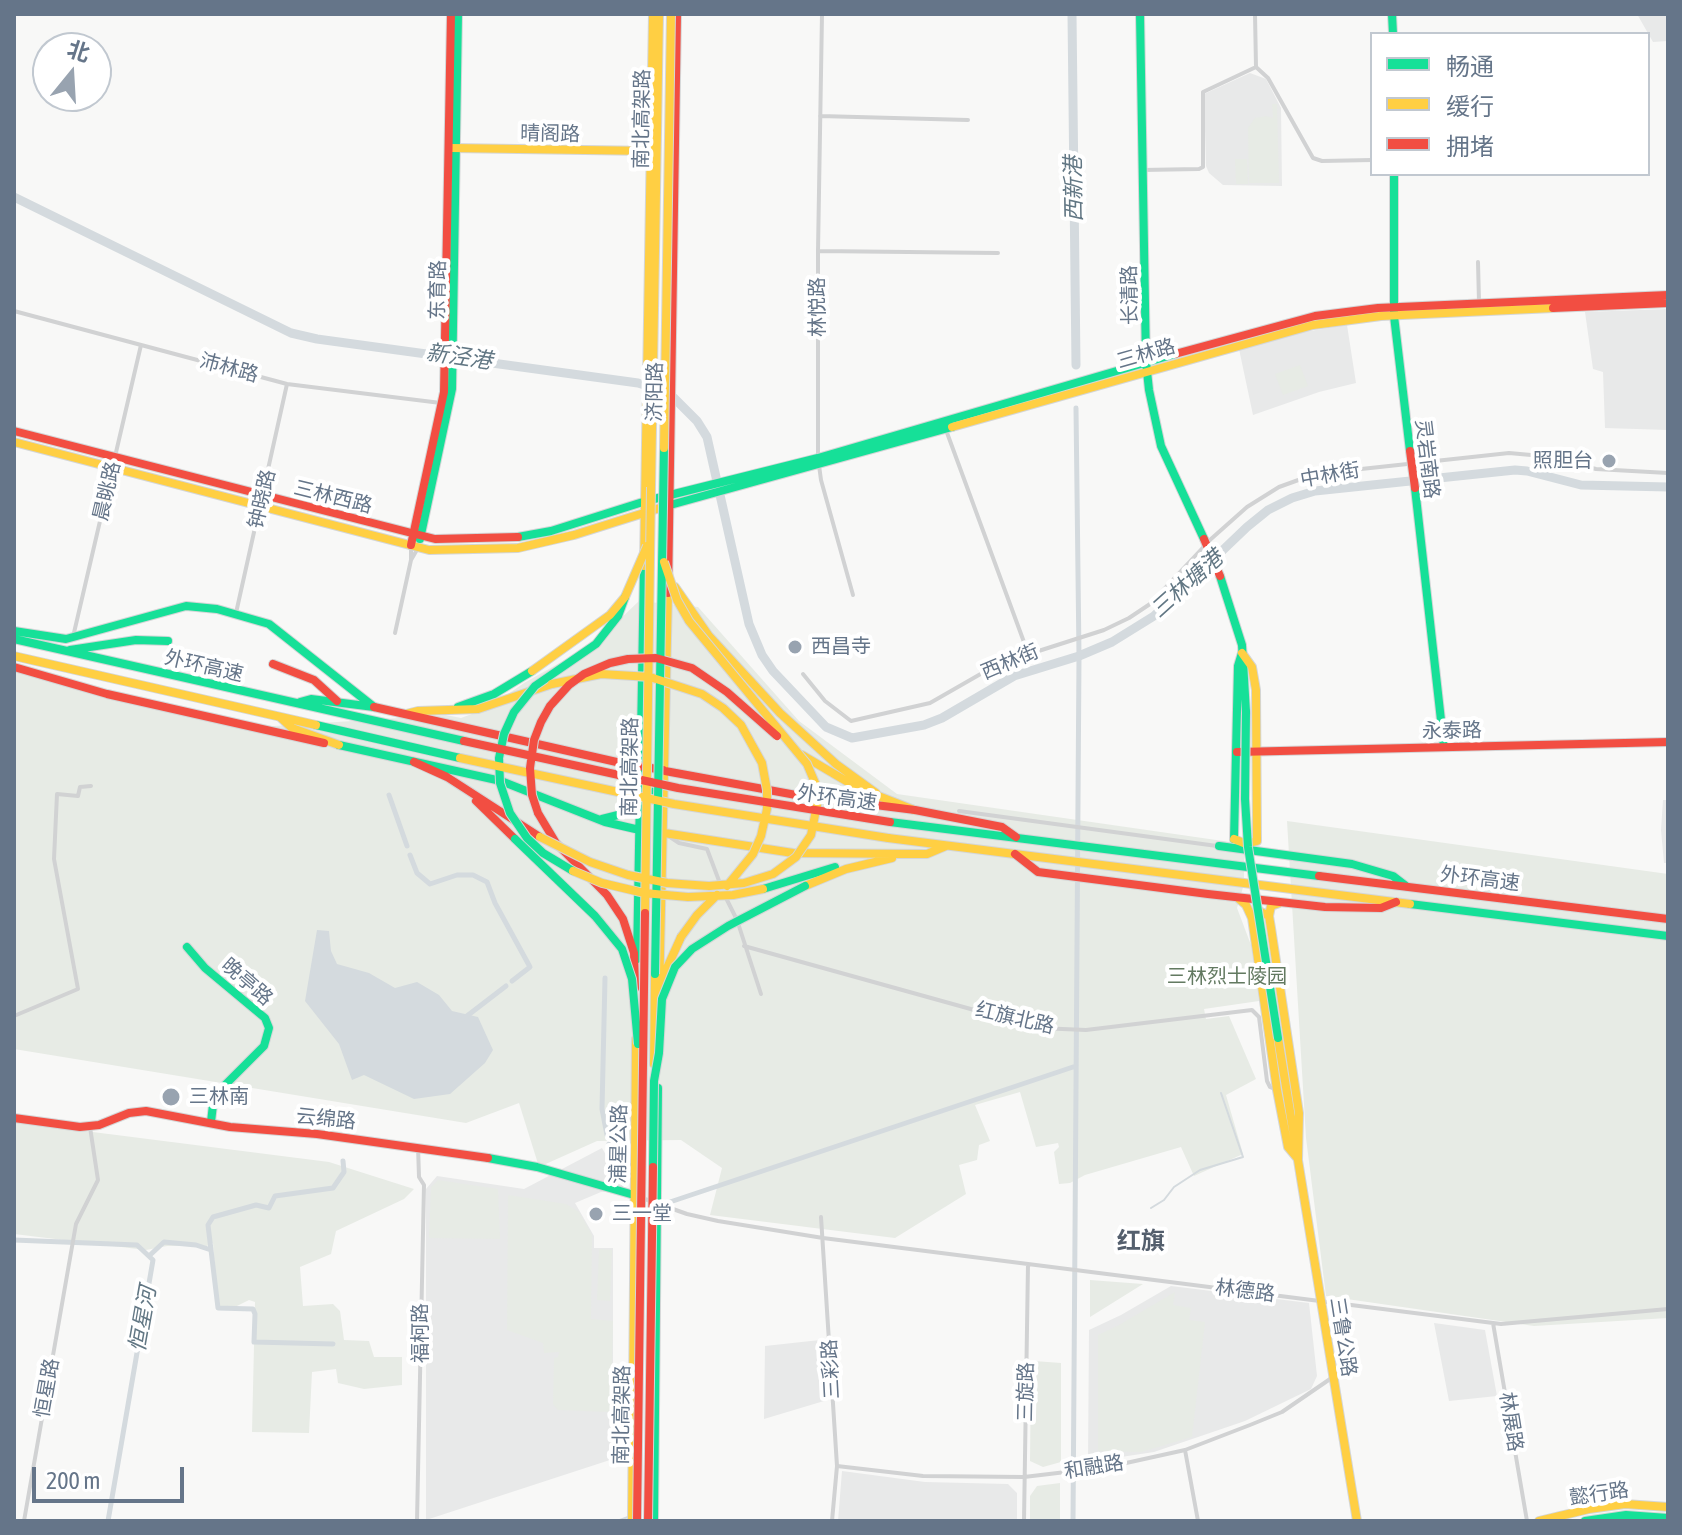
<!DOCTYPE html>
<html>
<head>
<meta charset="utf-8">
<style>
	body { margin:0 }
	#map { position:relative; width:1682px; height:1535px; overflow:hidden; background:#f8f8f7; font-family:"Asap Condensed","Noto Sans SC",sans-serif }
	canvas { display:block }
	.frame { position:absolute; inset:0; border:16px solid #657589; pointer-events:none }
	.legend { position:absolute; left:1370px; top:32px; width:280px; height:144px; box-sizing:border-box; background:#fff; border:2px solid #c1c8d0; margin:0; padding:10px 14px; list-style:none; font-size:24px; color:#657589 }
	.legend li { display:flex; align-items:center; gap:16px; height:40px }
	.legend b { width:40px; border:2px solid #c1c8d0 }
	.north { position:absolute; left:32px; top:32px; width:80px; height:80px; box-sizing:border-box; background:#fff; border:2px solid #c1c8d0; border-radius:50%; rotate:18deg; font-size:22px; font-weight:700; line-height:32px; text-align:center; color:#657589 }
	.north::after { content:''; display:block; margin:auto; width:28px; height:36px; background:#98a3b0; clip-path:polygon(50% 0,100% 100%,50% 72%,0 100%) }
	.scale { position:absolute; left:32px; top:1467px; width:152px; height:36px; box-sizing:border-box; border:4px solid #657589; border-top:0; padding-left:10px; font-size:24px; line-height:28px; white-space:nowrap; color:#657589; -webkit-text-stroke:6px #fff; paint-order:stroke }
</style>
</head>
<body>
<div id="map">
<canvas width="1682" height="1535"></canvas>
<div class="frame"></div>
<ul class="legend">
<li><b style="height:10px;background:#16e098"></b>畅通</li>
<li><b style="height:10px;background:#ffcf43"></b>缓行</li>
<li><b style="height:10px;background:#f24e42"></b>拥堵</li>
</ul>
<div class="north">北</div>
<div class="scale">200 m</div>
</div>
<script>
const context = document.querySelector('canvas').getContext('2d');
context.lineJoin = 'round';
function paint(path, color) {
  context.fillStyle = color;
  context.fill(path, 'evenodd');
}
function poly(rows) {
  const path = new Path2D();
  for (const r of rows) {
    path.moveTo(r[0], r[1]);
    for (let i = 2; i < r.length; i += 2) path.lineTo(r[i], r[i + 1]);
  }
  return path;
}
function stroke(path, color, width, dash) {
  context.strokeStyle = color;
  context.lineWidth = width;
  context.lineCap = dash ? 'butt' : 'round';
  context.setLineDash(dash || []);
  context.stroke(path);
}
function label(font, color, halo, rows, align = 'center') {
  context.font = font + ' "Asap Condensed","Noto Sans SC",sans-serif';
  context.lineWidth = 8;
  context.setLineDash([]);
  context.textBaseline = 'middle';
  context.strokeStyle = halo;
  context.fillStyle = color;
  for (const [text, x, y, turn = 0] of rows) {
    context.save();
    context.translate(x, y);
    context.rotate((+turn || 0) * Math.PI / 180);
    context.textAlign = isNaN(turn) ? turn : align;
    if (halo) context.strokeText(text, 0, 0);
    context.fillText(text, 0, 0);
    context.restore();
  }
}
paint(poly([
	[1637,14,1668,14,1668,41,1653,42],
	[1250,73,1266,79,1281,108,1282,186,1223,185,1209,173,1206,166,1204,94],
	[1668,309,1668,430,1605,428,1603,372,1593,369,1585,312],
	[1347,325,1356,383,1319,392,1253,415,1239,349,1264,343,1285,335],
	[1663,800,1668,800,1668,863,1664,863,1661,830],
	[602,1148,626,1190,601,1192,575,1203,594,1236,594,1248,613,1248,613,1459,426,1520,426,1189,437,1176,524,1189],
	[1171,1286,1309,1303,1317,1376,1311,1389,1245,1421,1154,1452,1088,1462,1089,1330,1121,1315],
	[1434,1323,1485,1330,1497,1396,1449,1401],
	[820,1340,824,1401,764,1419,765,1346],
	[842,1471,925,1482,1008,1484,1017,1493,1017,1521,838,1521]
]), '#e8e9e9');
paint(poly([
	[1272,104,1277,104,1279,183,1249,183,1248,128,1255,118,1266,116,1273,118],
	[1235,159,1247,159,1248,184,1236,184],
	[1300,365,1308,386,1283,395,1275,374],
	[639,601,698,607,799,721,897,794,1244,844,1244,884,1237,908,1251,945,1259,1001,1204,1009,1206,1019,1229,1016,1256,1079,1226,1095,1243,1154,1194,1176,1181,1147,1085,1175,1070,1183,1059,1184,1054,1152,1059,1147,1058,1143,1036,1147,1020,1092,975,1105,990,1141,979,1145,977,1160,959,1165,966,1194,895,1238,710,1215,722,1168,681,1140,597,1141,539,1167,519,1103,466,1123,14,1049,14,671,104,698,243,728,446,715,461,718,488,708,524,683,595,643],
	[1287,821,1668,874,1668,1318,1534,1326,1326,1296,1306,1138],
	[14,1122,329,1162,414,1189,404,1199,336,1231,331,1254,300,1267,303,1306,333,1304,340,1311,344,1340,369,1341,374,1357,402,1357,402,1385,364,1389,338,1383,336,1369,312,1372,309,1433,252,1432,255,1302,249,1300,237,1306,220,1308,217,1301,213,1243,207,1246,167,1246,146,1250,14,1234],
	[438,1180,498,1189,500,1239,429,1238,431,1187],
	[508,1195,566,1204,579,1212,592,1235,591,1319,613,1321,611,1412,558,1410,553,1404,554,1358,558,1357,559,1352,544,1353,543,1343,507,1330],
	[599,1249,612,1250,610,1301,597,1300],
	[1090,1280,1143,1284,1090,1317],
	[1175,1292,1173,1305,1191,1308,1189,1320,1205,1322,1192,1437,1141,1452,1098,1451,1098,1335,1119,1325],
	[1034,1361,1061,1363,1061,1462,1043,1467,1030,1461,1031,1368],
	[1060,1483,1060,1521,1030,1521,1030,1496,1037,1486]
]), '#e7ebe5');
paint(poly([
	[317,930,329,931,331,951,337,964,369,973,395,988,417,982,439,995,452,1011,478,1017,493,1050,485,1063,450,1094,414,1099,364,1075,352,1080,339,1044,305,1001]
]), '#d4dade');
stroke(poly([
	[1151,1208,1164,1200,1174,1187,1200,1170,1243,1157,1221,1093],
	[617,1521,628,1517]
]), '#d4dade', 2);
stroke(poly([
	[389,795,407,846],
	[410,855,417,873,430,884,457,875,473,875,487,882,495,903,530,967,512,981],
	[605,978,602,1109,607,1135],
	[463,1019,506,986],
	[609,1144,623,1184],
	[670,1202,1076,1066],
	[14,1240,137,1245,153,1260,108,1521],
	[211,1250,218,1308,253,1309,255,1314,254,1342,333,1344],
	[149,1256,164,1242,196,1245,211,1250,208,1225,213,1217,256,1205,269,1208,275,1196,333,1188,344,1172,343,1161],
	[1073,1521,1079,656,1076,408]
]), '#d4dade', 5);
stroke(poly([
	[1072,14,1076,365],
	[14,197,291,333,317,339,638,383,657,389,674,398,697,421,707,437,749,624,762,655,773,671,826,727,852,738,924,725,942,718,1014,676,1079,656,1112,642,1154,616,1247,527,1268,510,1292,498,1315,491,1515,470,1527,471,1581,485,1668,487]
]), '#d4dade', 9);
const fast = poly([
	[1140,14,1146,362,1149,390,1161,446,1204,539],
	[1392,14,1393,34],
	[1394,174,1394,316,1410,451],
	[1415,488,1444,747],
	[663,507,952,427],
	[518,537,551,531,646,501,818,458,1175,354],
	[420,539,452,389,458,14],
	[1220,576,1242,645,1246,712],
	[14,631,66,639,186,606,217,609,269,624,374,707],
	[14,639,464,741],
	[70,650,136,640,168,641],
	[300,702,311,699,374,707],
	[458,707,494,694,532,671],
	[316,725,460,758],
	[339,745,501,781,605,822,644,831],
	[602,819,630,812,659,787],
	[890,822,1319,876],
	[1234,839,1238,666,1242,653],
	[1219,846,1352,864,1393,876,1406,886],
	[763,889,835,867],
	[1410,904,1668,936],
	[187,947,205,968,265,1018,269,1028,264,1046,214,1096,211,1122],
	[637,959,644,566],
	[488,1158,537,1167,634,1195],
	[654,1521,658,1088],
	[1585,1521,1626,1515,1668,1518]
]);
const slow = poly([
	[452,148,651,151],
	[952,427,1313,325,1381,316,1553,308],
	[14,442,429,550,518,548,574,535,663,507],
	[651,487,659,14],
	[644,566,653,14],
	[675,587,709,636,780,713,836,764,876,793],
	[14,656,316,725],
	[406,714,418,711,478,709,552,684],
	[280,717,292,728,339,745],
	[802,755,858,788,914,810],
	[664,833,793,853,927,854,946,846],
	[888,838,1410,904],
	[1234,839,1246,844,1257,841,1256,690,1252,667,1242,653],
	[805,886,846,869,892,858],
	[1239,899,1246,905,1252,918],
	[1259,911,1269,916,1271,928,1299,1113,1298,1159,1288,1147,1277,1090,1252,918,1259,911],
	[1269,916,1271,906,1279,903],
	[663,994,667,968,681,937],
	[659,999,668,593],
	[1278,1038,1357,1521],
	[654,1064,655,974],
	[632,1521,636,1039],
	[1539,1521,1589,1509,1625,1504,1668,1507]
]);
const jam = poly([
	[1553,308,1668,303],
	[1175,354,1315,316,1378,308,1668,295],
	[14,431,435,539,518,537],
	[411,545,444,392,451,14],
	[668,593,677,14],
	[273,664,314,680,337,701],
	[14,667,107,694,324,743],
	[374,707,621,763,663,770],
	[1237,752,1668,742],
	[414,762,447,777,540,837],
	[665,771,796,795,915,810,1002,827,1016,837],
	[476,801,515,839],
	[538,813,556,843,607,895,623,919,634,953,635,988],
	[1015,854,1038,872,1208,894,1325,907,1381,908,1396,902],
	[1319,876,1668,919],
	[14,1118,80,1127,99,1125,129,1113,146,1111,230,1127,317,1134,488,1158]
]);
stroke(fast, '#d4d6d7', 10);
stroke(slow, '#d4d6d7', 10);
stroke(jam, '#d4d6d7', 10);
stroke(poly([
	[822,14,818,251,818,458,821,480,853,595],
	[1256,67,1268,78,1313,158,1322,161,1372,160],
	[820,116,968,120],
	[1142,170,1199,169,1203,167,1203,92,1256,67,1255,14],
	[818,251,998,253],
	[1478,262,1479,302],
	[14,311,287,384,449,404],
	[946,430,1028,653],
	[411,545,411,560,418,548],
	[236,613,287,384],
	[395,633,411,560],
	[73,637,141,345],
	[803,674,825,701,851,721,930,703,998,664,1104,630,1129,618,1150,604,1211,539,1247,507,1279,487,1315,474,1509,453,1542,456,1596,469,1668,473],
	[959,811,1217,846],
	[670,837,679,843,707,849,721,886],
	[724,894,737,920,761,994],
	[744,946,1039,1028,1086,1030,1252,1010,1259,1017,1267,1081,1270,1087,1277,1090],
	[14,1016,78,989,54,859,57,794,78,796,80,787,91,786],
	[14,1029,14,1046],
	[642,1198,687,1214,718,1221,823,1238,1501,1324,1668,1309],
	[821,1217,837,1466,832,1521],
	[1493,1323,1527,1521],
	[1185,1450,1198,1521],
	[837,1466,923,1476,1024,1477,1108,1467,1185,1450,1250,1425,1282,1412,1333,1377],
	[24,1521,76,1224,98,1180,90,1127],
	[417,1521,424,1185,419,1177,418,1146],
	[1024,1521,1028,1264]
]), '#d1d2d3', 4);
stroke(fast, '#16e098', 8);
stroke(slow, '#ffcf43', 8);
stroke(jam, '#f24e42', 8);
const fastBridge = poly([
	[1246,712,1245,799,1248,847,1278,1038],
	[515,839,595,916,622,949,632,979,638,1044],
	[573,871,543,853,527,838,510,813,500,783,499,758,504,734,514,712,535,686,596,644,618,616,625,597],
	[655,974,664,448],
	[653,1167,654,1081,659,1053,662,999,675,967,692,949,728,926,805,886]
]);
const slowBridge = poly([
	[664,448,671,14],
	[532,671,610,615,625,597,647,546],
	[552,684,601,674,650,677,702,694,723,708,741,725,762,763,767,790,767,809,761,836,753,854,727,886],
	[460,758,674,804,888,838],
	[540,837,590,862,628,875,667,883,709,886,744,883,773,874,796,857,811,835,818,800,816,785,807,764,689,621,677,600,664,562],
	[573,871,602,883,644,893,688,897,733,895,763,889],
	[645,913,651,487],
	[681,937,697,915,717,895]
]);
const jamBridge = poly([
	[1410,451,1415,488],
	[1204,539,1220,576],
	[464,741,678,788,890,822],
	[538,813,532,795,530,768,534,740,541,722,550,706,569,685,584,674,610,663,628,659,656,658,692,668,727,692,777,736],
	[637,1521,645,913],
	[648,1521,653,1167]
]);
stroke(fastBridge, '#d4d6d7', 10, []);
stroke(slowBridge, '#d4d6d7', 10, []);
stroke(jamBridge, '#d4d6d7', 10, []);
stroke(fastBridge, '#16e098', 8);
stroke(slowBridge, '#ffcf43', 8);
stroke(jamBridge, '#f24e42', 8);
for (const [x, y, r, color] of [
	[1609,461,8,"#98a3b0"],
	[795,647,8,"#98a3b0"],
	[171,1097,10,"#98a3b0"],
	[596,1214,8,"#98a3b0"]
]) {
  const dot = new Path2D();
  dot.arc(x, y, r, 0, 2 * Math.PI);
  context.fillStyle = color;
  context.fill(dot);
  stroke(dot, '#fff', 3);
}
label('20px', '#657589', '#fff', [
	["南北高架路",642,119,-89],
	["晴阁路",550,134,1],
	["东育路",438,290,-89],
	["长清路",1130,295,-91],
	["林悦路",818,307,-90],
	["三林路",1146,354,-16],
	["沛林路",229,368,15],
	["济阳路",655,392,-89],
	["灵岩南路",1427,459,83],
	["中林街",1330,475,-10],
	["晨眺路",107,491,-77],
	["三林西路",333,497,14],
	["钟晓路",262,499,-77],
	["西林街",1010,662,-23],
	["外环高速",204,666,13],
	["永泰路",1452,731,-1],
	["南北高架路",630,767,-89],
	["外环高速",837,798,8],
	["外环高速",1480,879,7],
	["晚亭路",247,982,41],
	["红旗北路",1015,1018,13],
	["云绵路",326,1119,6],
	["浦星公路",619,1144,-89],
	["林德路",1245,1291,7],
	["福柯路",421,1333,-90],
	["三鲁公路",1343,1337,81],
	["三彩路",831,1369,-93],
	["恒星路",47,1388,-80],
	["三旋路",1026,1392,-89],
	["南北高架路",622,1415,-89],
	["林展路",1511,1422,81],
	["和融路",1094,1467,-9],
	["懿行路",1599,1494,-8]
]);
label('20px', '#657589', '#fff', [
	["照胆台",1593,461,"right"],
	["西昌寺",811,647],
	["三林南",189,1097],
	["三一堂",612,1214]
], 'left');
label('20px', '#637a61', '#fff', [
	["三林烈士陵园",1227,977]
]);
label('italic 22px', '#627784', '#fff', [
	["西新港",1074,189,-91],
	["新泾港",459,357,8],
	["三林塘港",1187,584,-42],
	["恒星河",143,1319,-80]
]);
label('bold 24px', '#545f6d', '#fff', [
	["红旗",1141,1241]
]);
</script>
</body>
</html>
